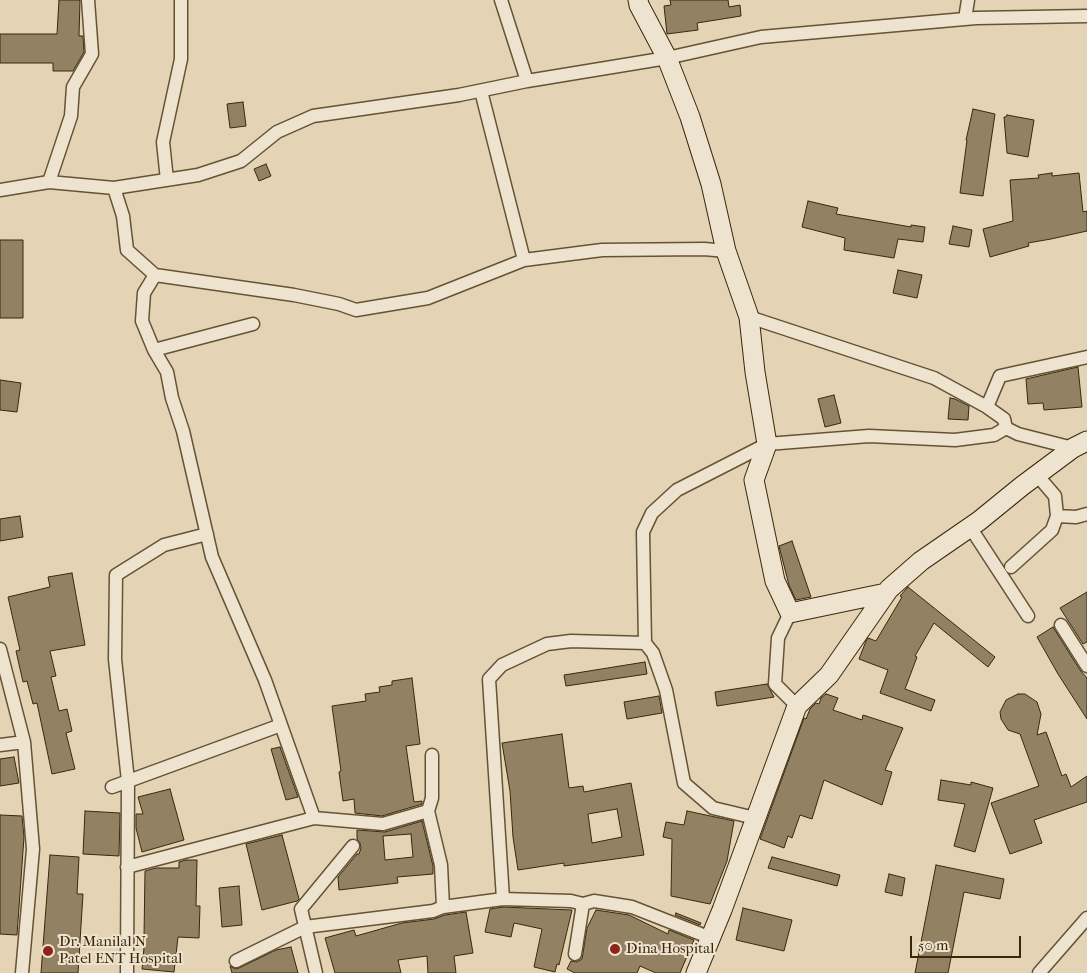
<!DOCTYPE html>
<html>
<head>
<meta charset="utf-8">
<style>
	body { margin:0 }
	#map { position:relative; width:1087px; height:973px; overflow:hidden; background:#e4d4b5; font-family:"IM FELL French Canon",serif }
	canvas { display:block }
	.scale { position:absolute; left:910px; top:936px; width:111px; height:22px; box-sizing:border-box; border:2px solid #3c270a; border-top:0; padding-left:6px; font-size:15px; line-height:18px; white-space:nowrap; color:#3c270a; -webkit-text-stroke:4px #ede3cf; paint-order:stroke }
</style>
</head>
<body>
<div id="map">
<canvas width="1087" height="973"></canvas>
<div class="scale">50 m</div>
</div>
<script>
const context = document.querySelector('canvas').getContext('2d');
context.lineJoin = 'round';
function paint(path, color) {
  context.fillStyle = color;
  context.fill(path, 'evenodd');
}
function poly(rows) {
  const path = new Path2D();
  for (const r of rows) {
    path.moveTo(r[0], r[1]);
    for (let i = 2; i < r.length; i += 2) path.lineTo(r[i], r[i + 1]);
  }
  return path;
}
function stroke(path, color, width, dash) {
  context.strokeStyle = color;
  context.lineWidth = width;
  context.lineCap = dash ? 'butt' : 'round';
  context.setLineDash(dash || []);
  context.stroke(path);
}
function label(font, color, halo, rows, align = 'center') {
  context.font = font + ' "IM FELL French Canon",serif';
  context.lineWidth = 4;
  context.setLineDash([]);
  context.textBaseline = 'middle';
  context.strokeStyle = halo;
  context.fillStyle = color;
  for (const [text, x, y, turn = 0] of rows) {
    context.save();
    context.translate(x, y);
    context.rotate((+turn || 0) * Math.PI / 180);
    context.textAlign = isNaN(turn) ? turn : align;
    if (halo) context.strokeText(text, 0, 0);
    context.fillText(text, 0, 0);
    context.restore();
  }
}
const building = poly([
	[59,0,80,0,79,36,83,36,84,52,73,71,53,71,53,63,0,63,0,34,57,34,59,0],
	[670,0,728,0,729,7,740,5,741,16,697,23,698,30,667,34,664,6,671,5,670,0],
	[243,102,246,126,230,128,227,104,243,102],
	[973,109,995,114,983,196,960,193,967,140,966,140,973,109],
	[1007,115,1034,120,1028,157,1007,153,1004,117,1006,117,1007,115],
	[266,164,271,176,259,181,254,169,266,164],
	[1052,173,1052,176,1079,173,1083,212,1087,211,1087,231,1051,239,1028,243,1029,246,990,257,983,229,1013,221,1010,180,1039,178,1038,175,1052,173],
	[808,201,838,208,836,214,911,227,911,225,925,227,923,242,898,239,894,258,844,250,845,238,802,227,808,201],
	[953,226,972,230,969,247,949,244,953,226],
	[0,240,23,240,23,318,0,318,0,240],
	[898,270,922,275,917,298,893,293,898,270],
	[1078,367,1082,407,1044,410,1043,403,1028,404,1026,379,1078,367],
	[0,380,21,383,17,412,0,410,0,380],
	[834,395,841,423,825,427,818,399,834,395],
	[950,398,955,399,969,406,968,420,948,419,950,398],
	[20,516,23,537,0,541,0,519,20,516],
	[792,541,811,597,796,600,789,585,779,546,792,541],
	[72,573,85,645,50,651,56,676,51,677,59,711,67,709,72,731,66,733,75,769,52,774,37,703,33,704,27,681,23,682,16,651,20,650,8,597,50,587,48,577,72,573],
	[908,587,995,657,988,667,934,623,915,656,917,657,905,689,935,700,931,711,880,693,888,670,859,659,866,641,868,638,876,641,902,597,900,596,908,587],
	[1087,592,1087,642,1083,644,1060,608,1087,592],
	[1053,627,1080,670,1087,678,1087,719,1058,674,1037,637,1053,627],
	[645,662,647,674,566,686,564,675,645,662],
	[412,678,420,744,406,746,414,802,422,801,422,804,382,816,355,813,354,799,343,801,339,772,341,771,332,706,366,701,365,694,380,692,379,687,392,685,392,681,412,678],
	[767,684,774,697,717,706,715,692,767,684],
	[826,694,838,698,833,710,862,720,863,715,903,728,885,770,892,772,882,805,824,780,812,819,800,815,792,838,788,836,784,848,760,839,804,718,806,719,810,709,816,703,819,704,821,698,826,694],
	[1018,694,1025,694,1037,702,1041,714,1037,735,1046,732,1062,776,1066,774,1071,787,1087,776,1087,802,1034,820,1042,843,1010,854,991,803,1039,786,1020,734,1008,730,1001,719,1000,712,1006,700,1018,694],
	[659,696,662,713,627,719,624,702,659,696],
	[562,734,569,788,583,786,584,792,631,783,644,855,564,866,564,863,518,870,513,837,510,791,502,743,562,734],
	[617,809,622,837,592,843,588,814,617,809],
	[280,747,298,797,286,800,271,749,280,747],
	[14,757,19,783,0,786,0,759,14,757],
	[941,780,971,785,971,782,993,788,975,852,954,846,965,804,938,800,941,780],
	[170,789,184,840,142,852,136,828,136,814,143,814,138,797,170,789],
	[85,811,120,813,119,856,83,854,85,811],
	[687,811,734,821,727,861,710,904,671,896,672,839,663,837,666,822,684,825,687,811],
	[0,815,22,816,24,837,17,935,0,934,0,815],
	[422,821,433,866,433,874,397,877,398,883,339,890,338,877,357,854,359,854,361,848,360,843,357,839,357,830,385,832,422,821],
	[411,834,413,857,385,860,383,836,411,834],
	[282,835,299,899,297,901,262,910,246,844,282,835],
	[50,855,79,857,77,894,83,894,78,973,41,973,50,855],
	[772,857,840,875,837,886,768,868,772,857],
	[186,860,197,860,196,906,200,906,199,938,178,937,174,972,142,969,145,937,144,937,145,871,156,868,179,868,179,862,186,860],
	[936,865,1004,879,1000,899,964,892,948,973,915,973,936,865],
	[889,874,905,878,902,896,885,892,889,874],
	[239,886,242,925,222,927,219,888,239,886],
	[503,907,572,910,559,965,557,964,555,972,534,967,542,929,514,923,511,937,485,932,490,909,503,907],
	[743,908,792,920,784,951,736,940,743,908],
	[596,910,629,915,668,934,669,930,694,940,680,973,656,973,640,966,637,973,575,973,567,969,571,961,577,962,582,959,587,928,596,910],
	[466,912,473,953,454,956,456,973,428,973,427,956,398,960,401,973,335,973,325,938,354,930,356,936,402,923,434,919,445,915,466,912],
	[676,913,701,923,700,925,675,915,676,913],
	[291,947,298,973,232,973,230,966,235,969,239,968,276,950,291,947]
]);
paint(building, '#938163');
stroke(building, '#3c270a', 1);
const street = poly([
	[501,0,527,81],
	[965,19,968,0],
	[481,91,524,260],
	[167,180,163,142,181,59,181,0],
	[49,182,71,116,73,87,92,54,88,0],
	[114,188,123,216,127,250,155,275,294,295,339,304,356,310,428,298,524,260,602,250,704,249,726,251],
	[0,190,49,182,114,188,198,175,241,161,277,132,313,116,459,95,527,81,667,58,761,37,976,18,1087,16],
	[155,275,144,293,142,321,154,350,167,372,172,398,183,431,212,557,265,680,314,818],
	[749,317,934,378,987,407,1004,419,1006,428,1018,434,1073,448],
	[154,350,253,324],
	[987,407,1000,376,1087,357],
	[1057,516,1076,517,1087,514],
	[970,527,1028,616],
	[1011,567,1052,530,1057,516,1055,496,1037,475],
	[790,613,778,638,775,684,797,706],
	[1061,625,1087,666],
	[0,649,24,742,33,849,22,973],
	[0,745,24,742],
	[432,755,432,798,428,811,441,865,443,907],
	[112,787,281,725],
	[755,818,713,808,684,783,666,690,653,653,645,643,643,532,652,513,677,490,767,444,869,436,955,440,994,435,1006,428],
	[127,867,314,818,383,824,428,811],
	[503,899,489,679,502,665,547,644,571,641,645,643],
	[575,954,583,904],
	[236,961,305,927,433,911,443,907,503,899,571,901,583,904,594,901,632,907,711,938],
	[127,973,128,781,115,659,116,575,164,545,207,534],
	[316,973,301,909,353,846],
	[1039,973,1087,918]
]);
const secondary = poly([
	[638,0,639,5,667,58,690,117,711,184,726,251,749,317,755,372,767,444,754,480,775,581,790,613,886,593],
	[696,973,722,910,797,706,829,675,889,589,921,561,979,521,1022,486,1073,448,1087,441]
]);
stroke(street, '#665235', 15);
stroke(secondary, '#3c270a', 21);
stroke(street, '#ede3cf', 12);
stroke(secondary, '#ede3cf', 19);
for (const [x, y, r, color] of [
	[615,949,6,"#8f2418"],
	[48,951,6,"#8f2418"]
]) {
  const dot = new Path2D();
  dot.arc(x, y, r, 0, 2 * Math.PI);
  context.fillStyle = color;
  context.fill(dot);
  stroke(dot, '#ede3cf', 2);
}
label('15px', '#3c270a', '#ede3cf', [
	["Dr. Manilal N",59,942],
	["Patel ENT Hospital",59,959],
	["Dina Hospital",626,949]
], 'left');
</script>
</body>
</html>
